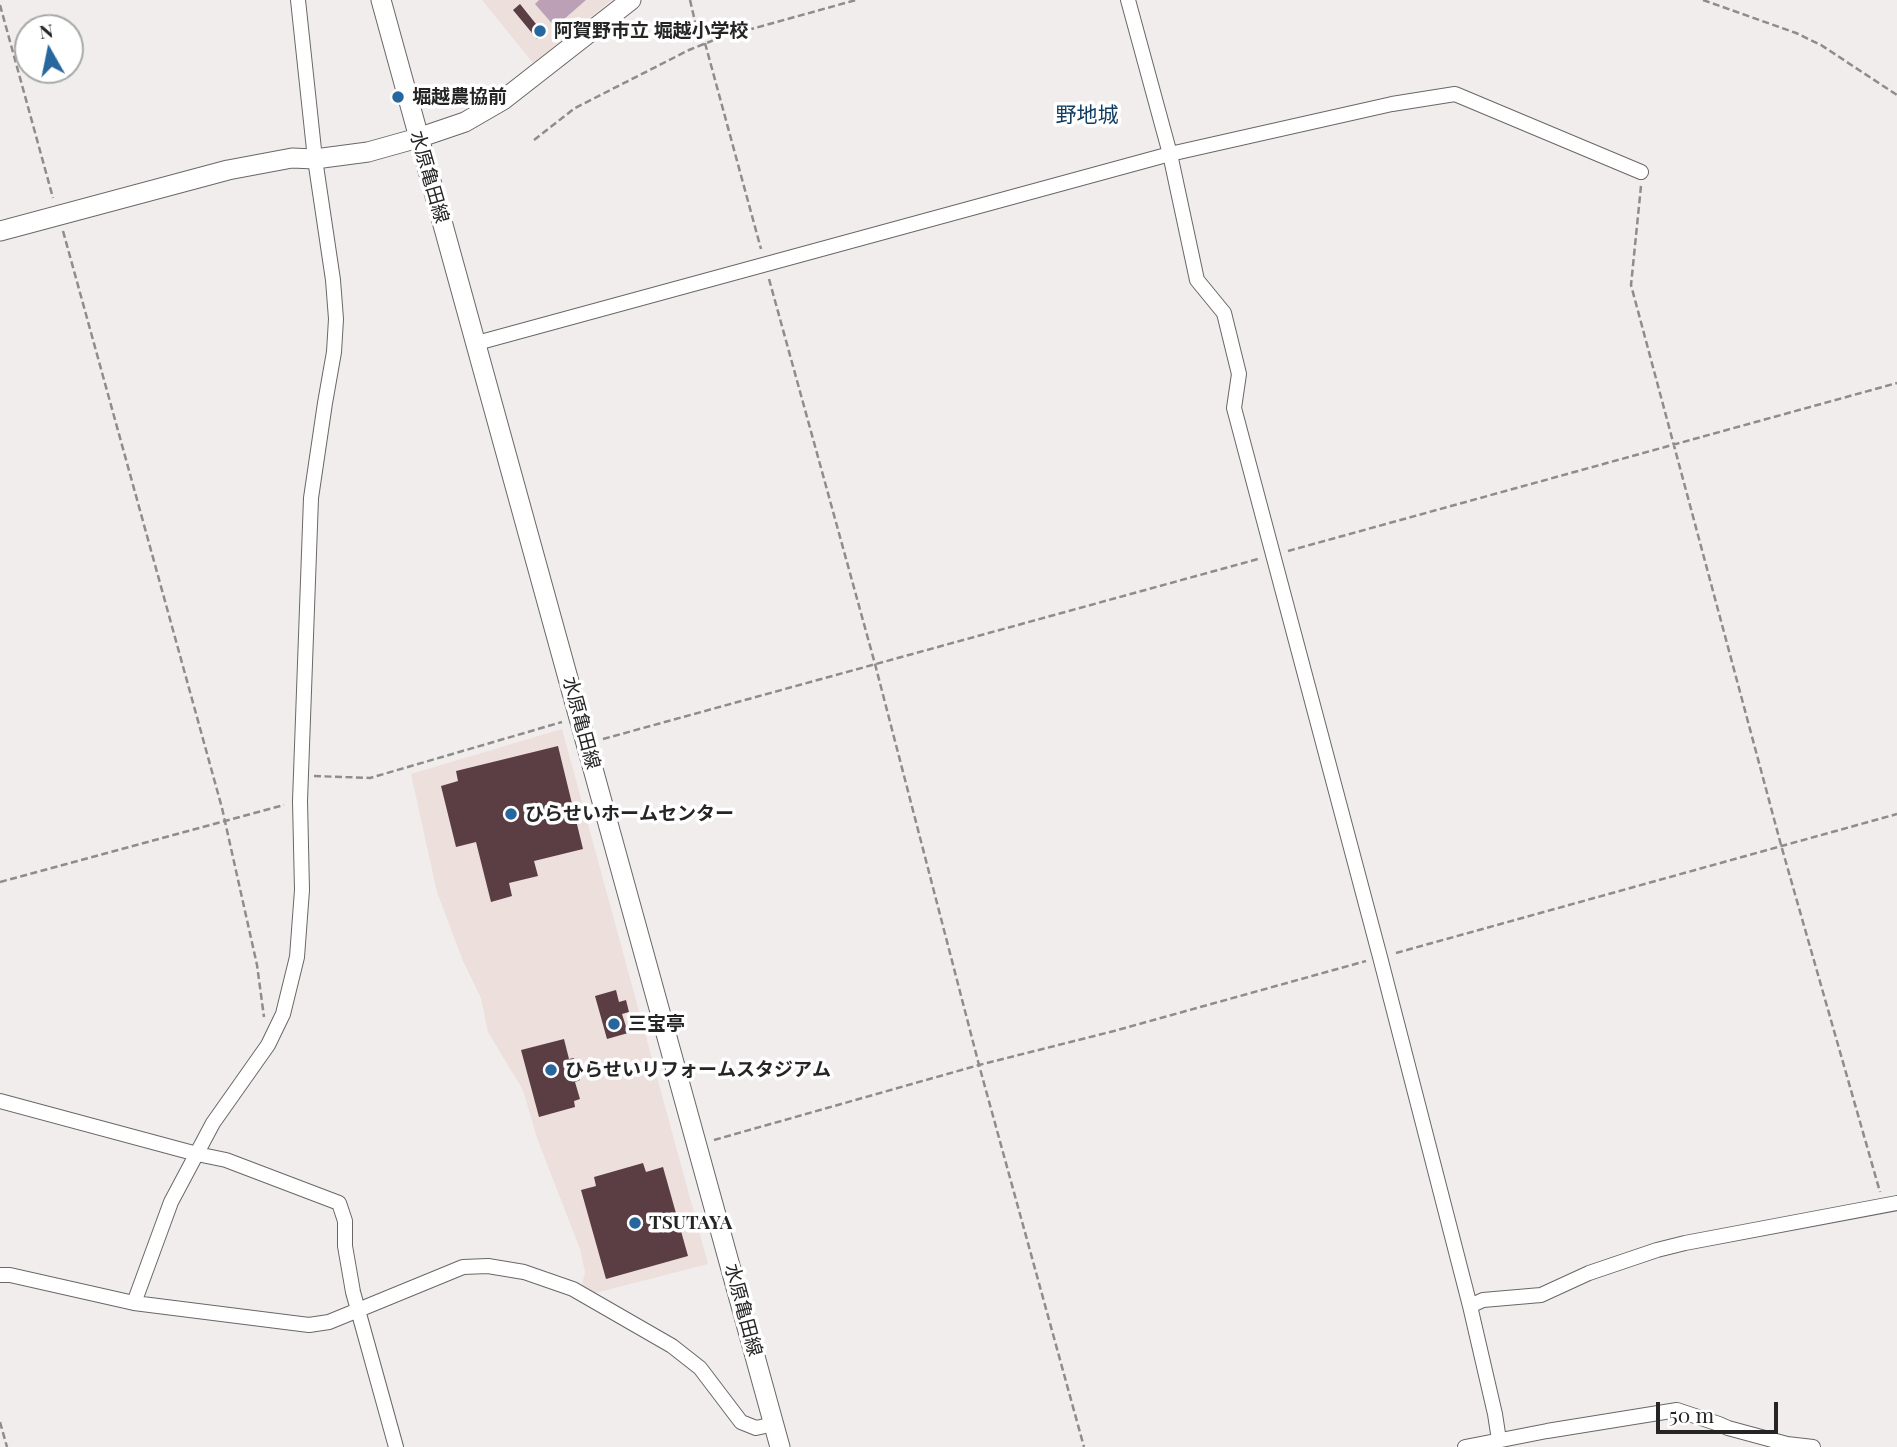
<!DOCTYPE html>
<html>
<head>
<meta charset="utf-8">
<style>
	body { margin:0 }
	#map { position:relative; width:1897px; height:1447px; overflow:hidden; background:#f1edec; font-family:"Playfair Display",serif }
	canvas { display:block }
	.north { position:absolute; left:14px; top:14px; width:70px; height:70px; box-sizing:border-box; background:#fff; border:2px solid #a8a8a8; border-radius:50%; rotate:351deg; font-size:19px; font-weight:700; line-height:28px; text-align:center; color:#262525 }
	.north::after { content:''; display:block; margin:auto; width:24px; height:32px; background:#28679d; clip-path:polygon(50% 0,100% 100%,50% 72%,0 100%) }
	.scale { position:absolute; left:1656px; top:1402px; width:122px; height:32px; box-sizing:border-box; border:4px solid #262525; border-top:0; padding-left:9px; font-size:21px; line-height:24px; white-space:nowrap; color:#262525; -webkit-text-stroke:5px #fff; paint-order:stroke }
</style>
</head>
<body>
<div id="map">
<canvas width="1897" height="1447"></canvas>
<div class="north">N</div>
<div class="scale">50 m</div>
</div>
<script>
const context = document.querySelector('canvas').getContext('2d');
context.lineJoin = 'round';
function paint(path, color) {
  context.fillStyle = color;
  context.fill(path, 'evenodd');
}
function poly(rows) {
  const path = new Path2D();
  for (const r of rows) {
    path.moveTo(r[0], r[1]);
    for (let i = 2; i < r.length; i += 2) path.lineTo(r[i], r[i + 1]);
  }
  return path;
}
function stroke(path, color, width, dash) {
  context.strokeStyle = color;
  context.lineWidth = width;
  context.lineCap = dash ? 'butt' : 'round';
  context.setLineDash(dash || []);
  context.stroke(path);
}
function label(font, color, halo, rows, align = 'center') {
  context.font = font + ' "Playfair Display","Noto Sans JP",serif';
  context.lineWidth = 7;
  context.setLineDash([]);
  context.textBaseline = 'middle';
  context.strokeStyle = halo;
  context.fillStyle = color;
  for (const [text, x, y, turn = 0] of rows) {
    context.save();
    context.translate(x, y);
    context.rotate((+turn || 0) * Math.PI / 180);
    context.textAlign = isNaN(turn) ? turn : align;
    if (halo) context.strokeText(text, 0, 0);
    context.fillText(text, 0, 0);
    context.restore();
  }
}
paint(poly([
	[482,0,612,0,533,63],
	[562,729,708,1264,595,1293,582,1285,585,1272,580,1249,537,1138,523,1090,488,1032,481,998,463,961,437,892,411,774]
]), '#ecdfdc');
paint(poly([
	[539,0,586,0,555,27,535,4]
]), '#bca0b5');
paint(poly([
	[520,4,544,34,537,39,513,10],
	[558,746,583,849,534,861,538,876,509,883,512,896,491,902,476,842,456,847,441,786,458,781,456,771],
	[616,990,619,1002,626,1000,629,1012,622,1014,628,1033,607,1039,595,996],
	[564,1039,569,1059,574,1058,580,1080,575,1082,580,1099,574,1101,575,1107,539,1117,521,1050],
	[643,1163,646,1172,663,1167,688,1256,606,1279,581,1190,596,1186,594,1177]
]), '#5b3d44');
const street = poly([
	[1128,0,1170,154,1197,280,1224,313,1239,374,1234,408,1380,957,1470,1306,1495,1414,1499,1440],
	[477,343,1170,154,1392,104,1455,94,1641,172],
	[0,1101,197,1154,226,1160,339,1203,345,1221,345,1246,353,1292,396,1447],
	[0,1275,10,1275,134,1303,309,1325,329,1322,463,1267,488,1266,524,1272,573,1289,672,1346,700,1368,741,1422,756,1428,774,1424],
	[134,1303,171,1202,213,1123,268,1045,283,1014,297,957,302,890,300,801,311,498,325,403,334,352,336,319,333,280,315,159,298,0],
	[1470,1306,1483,1300,1541,1295,1589,1273,1657,1250,1685,1243,1897,1203],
	[1465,1447,1547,1431,1677,1410,1719,1424,1728,1428,1787,1444,1813,1447]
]);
const secondary = poly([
	[381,0,780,1447],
	[0,231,228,170,292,158,315,159,368,152,418,138,465,122,503,100,631,0]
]);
stroke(street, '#6a6766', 16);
stroke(secondary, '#6a6766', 21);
stroke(poly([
	[690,0,697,30],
	[1703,0,1796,33,1821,45,1897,95],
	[0,5,53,198],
	[705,43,761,249],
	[534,140,575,108,689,50,719,38,856,0],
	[1641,186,1631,285,1781,845,1880,1192],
	[63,231,222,808,257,965,264,1017],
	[769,279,875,664,979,1065,1084,1447],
	[1288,551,1897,383],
	[603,739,1258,559],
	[314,776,370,778,562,722],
	[0,882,284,805],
	[1396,953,1897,814],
	[714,1140,979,1065,1114,1031,1366,961],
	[0,1422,7,1447]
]), '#8f8c8c', 2.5, [7, 3.5]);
stroke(street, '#fff', 14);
stroke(secondary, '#fff', 19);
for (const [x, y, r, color] of [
	[540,31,7,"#28679d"],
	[398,97,7,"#28679d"],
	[511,814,7,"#28679d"],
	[614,1024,7,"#28679d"],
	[551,1070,7,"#28679d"],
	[635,1223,7,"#28679d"]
]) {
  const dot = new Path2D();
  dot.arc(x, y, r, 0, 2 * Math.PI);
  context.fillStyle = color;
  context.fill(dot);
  stroke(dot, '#fff', 2.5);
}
label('bold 19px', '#262525', '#fff', [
	["阿賀野市立 堀越小学校",554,31],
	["堀越農協前",412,97],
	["ひらせいホームセンター",525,814],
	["三宝亭",628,1024],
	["ひらせいリフォームスタジアム",565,1070],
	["TSUTAYA",649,1223]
], 'left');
label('19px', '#262525', '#fff', [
	["水原亀田線",429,177,74],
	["水原亀田線",581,723,75],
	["水原亀田線",743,1310,75]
]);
label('21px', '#123d62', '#fff', [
	["野地城",1087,115]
]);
</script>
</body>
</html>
